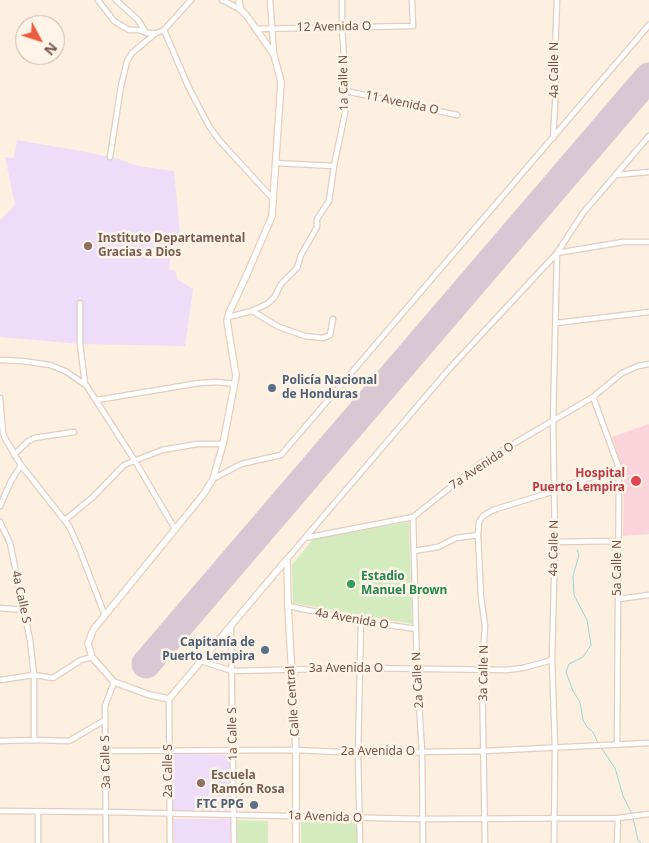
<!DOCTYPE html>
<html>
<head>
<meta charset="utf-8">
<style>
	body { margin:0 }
	#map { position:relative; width:649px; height:843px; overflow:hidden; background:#fdf0e0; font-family:"Noto Sans",sans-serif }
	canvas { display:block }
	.north { position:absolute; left:15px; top:15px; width:50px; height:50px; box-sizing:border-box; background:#fff4e7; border:1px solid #c8b4a7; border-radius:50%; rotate:130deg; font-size:14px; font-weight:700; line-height:20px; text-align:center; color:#755446 }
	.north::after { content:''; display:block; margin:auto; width:18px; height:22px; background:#ed5b3f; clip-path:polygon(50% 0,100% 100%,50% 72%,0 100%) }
</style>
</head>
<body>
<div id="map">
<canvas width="649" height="843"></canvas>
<div class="north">N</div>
</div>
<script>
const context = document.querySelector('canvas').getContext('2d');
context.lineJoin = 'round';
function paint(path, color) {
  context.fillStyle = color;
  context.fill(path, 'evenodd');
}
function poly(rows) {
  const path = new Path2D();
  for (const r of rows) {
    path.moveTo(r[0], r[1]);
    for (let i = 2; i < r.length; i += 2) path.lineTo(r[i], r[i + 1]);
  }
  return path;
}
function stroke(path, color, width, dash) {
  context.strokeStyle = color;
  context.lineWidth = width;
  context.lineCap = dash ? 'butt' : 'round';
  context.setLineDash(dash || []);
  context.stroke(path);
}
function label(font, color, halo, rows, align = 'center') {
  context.font = font + ' "Noto Sans",sans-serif';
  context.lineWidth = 5;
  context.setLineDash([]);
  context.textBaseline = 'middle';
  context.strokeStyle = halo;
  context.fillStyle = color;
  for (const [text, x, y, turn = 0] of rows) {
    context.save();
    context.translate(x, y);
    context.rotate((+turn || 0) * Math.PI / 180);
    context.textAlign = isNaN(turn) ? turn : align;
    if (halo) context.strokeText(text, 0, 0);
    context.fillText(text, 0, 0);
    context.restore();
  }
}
paint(poly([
	[17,140,86,152,118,159,138,166,174,171,181,243,172,249,169,269,176,272,177,279,193,289,185,346,80,344,0,337,0,220,15,205,5,157,14,158],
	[171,753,230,755,232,812,172,812],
	[173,819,231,819,230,843,174,843]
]), '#edddf9');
paint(poly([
	[649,424,649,534,623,536,624,474,626,469,622,468,612,437]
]), '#fbd3da');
paint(poly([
	[409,522,412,624,293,603,292,565,313,539],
	[236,820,268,821,268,843,237,843],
	[301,820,357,820,357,843,301,843]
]), '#d3ebbe');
stroke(poly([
	[577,550,579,555,573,576,574,595,587,620,591,645,583,657,569,664,566,672,573,691,580,702,583,720,587,727,593,732,598,743],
	[600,746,615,768,623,796,632,814],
	[633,818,638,840,641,843]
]), '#9ad3d9', 1);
stroke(poly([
	[146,664,649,77]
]), '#d8c8d3', 29);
const street = poly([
	[98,0,114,21,129,30,139,30,147,33,157,33,164,30,189,88,209,126,219,140,273,199],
	[116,0,138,20,145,31],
	[222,0,240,9],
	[270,0,274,54],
	[256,29,413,26,412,0],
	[164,30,191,0],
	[346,91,457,115],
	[553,138,556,89,555,54,557,0],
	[110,157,121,86,127,61,132,53,156,33],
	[275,163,334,166],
	[616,175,649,172],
	[80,303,80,344,85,384],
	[252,311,267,304,274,298,281,284,297,268,301,255,317,227,317,219,329,201,334,166,345,113,346,92,342,27,342,0],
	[228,317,252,311,279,327,305,336,323,338,330,335,333,319],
	[556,323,649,312],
	[0,360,22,361,50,365,65,371,86,385,135,461,175,529],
	[593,397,619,468,617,743],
	[0,398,3,433,6,440,21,465,69,526,79,548,105,616],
	[97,400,199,383,217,382,234,384],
	[14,455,27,442,34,438,74,432],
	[213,479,241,464,281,455,649,25],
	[555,489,619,468],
	[0,506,11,481,21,465],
	[413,517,417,670,422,752,423,843],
	[65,520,93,497,124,465,162,450,197,444,223,444],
	[0,522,10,543,30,640,34,675,34,740],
	[305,538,413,517,481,463,593,397,622,373,638,366,649,364],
	[555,542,618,541],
	[414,551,438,547,456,538,478,535],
	[287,559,450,368,557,253,583,213,649,136],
	[618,599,649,595],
	[288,606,361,621,416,629],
	[0,608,24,610],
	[231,626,234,843],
	[201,661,232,671,359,668,506,670,523,668,552,660],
	[0,680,34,675,53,678,81,660,92,657],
	[169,699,170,843],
	[0,741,34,740,69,741,105,720],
	[106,751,296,750,358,753,484,751,649,743],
	[0,811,107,812,422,819,618,818,649,814],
	[38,843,38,812],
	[106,843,105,706,114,682],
	[360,843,358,753,361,621],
	[485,843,482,669,485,626,481,597,478,535,479,522,483,516,493,510,555,491],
	[554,843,555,747,552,660,555,542,553,421,557,253,623,242,649,242],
	[617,843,618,818]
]);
const secondary = poly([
	[239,0,240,9,247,16,274,55,281,82,272,216,248,272,229,313,227,321,236,376,223,444,213,479,203,495,93,630,88,643,92,657,114,682,150,695,169,699,287,559],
	[287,559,288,606,296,750,296,843]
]);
stroke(street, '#e3cdbf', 7);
stroke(secondary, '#e9cebb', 8);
stroke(street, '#fff', 4.5);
stroke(secondary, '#fff', 5.5);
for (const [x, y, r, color] of [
	[88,246,5,"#8d6e63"],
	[272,388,5,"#5c6f8a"],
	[636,481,6,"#e0444e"],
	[351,584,5,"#2e9e5b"],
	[265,650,5,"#5c6f8a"],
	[201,783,5,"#8d6e63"],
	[254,805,5,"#5c6f8a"]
]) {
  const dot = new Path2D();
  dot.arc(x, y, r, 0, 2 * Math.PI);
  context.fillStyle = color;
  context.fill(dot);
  stroke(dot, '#fff4e7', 2);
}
label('12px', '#755446', '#fff4e7', [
	["12 Avenida O",334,27,-1],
	["4a Calle N",555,70,-90],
	["1a Calle N",344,83,-91],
	["11 Avenida O",402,103,12],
	["7a Avenida O",482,466,-34],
	["4a Calle N",554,548,-89],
	["5a Calle N",618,568,-90],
	["4a Calle S",21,597,78],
	["4a Avenida O",352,619,10],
	["3a Avenida O",346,669],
	["3a Calle N",484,673,-89],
	["2a Calle N",418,680,-93],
	["Calle Central",293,701,-94],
	["1a Calle S",233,734,-91],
	["2a Avenida O",378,752],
	["3a Calle S",106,762,-91],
	["2a Calle S",169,771,-90],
	["1a Avenida O",325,817,2]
]);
label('bold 12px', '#785e54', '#fff4e7', [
	["Instituto Departamental",98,239],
	["Gracias a Dios",98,253],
	["Escuela",211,776],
	["Ramón Rosa",211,790]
], 'left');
label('bold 12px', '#4e5e75', '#fff4e7', [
	["Policía Nacional",282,381,"left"],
	["de Honduras",282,395,"left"],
	["Capitanía de",255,643],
	["Puerto Lempira",255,657],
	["FTC PPG",244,805]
], 'right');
label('bold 12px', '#be3a42', '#fff4e7', [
	["Hospital",625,474],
	["Puerto Lempira",625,488]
], 'right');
label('bold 12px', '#27864d', '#fff4e7', [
	["Estadio",361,577],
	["Manuel Brown",361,591]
], 'left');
</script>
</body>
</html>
